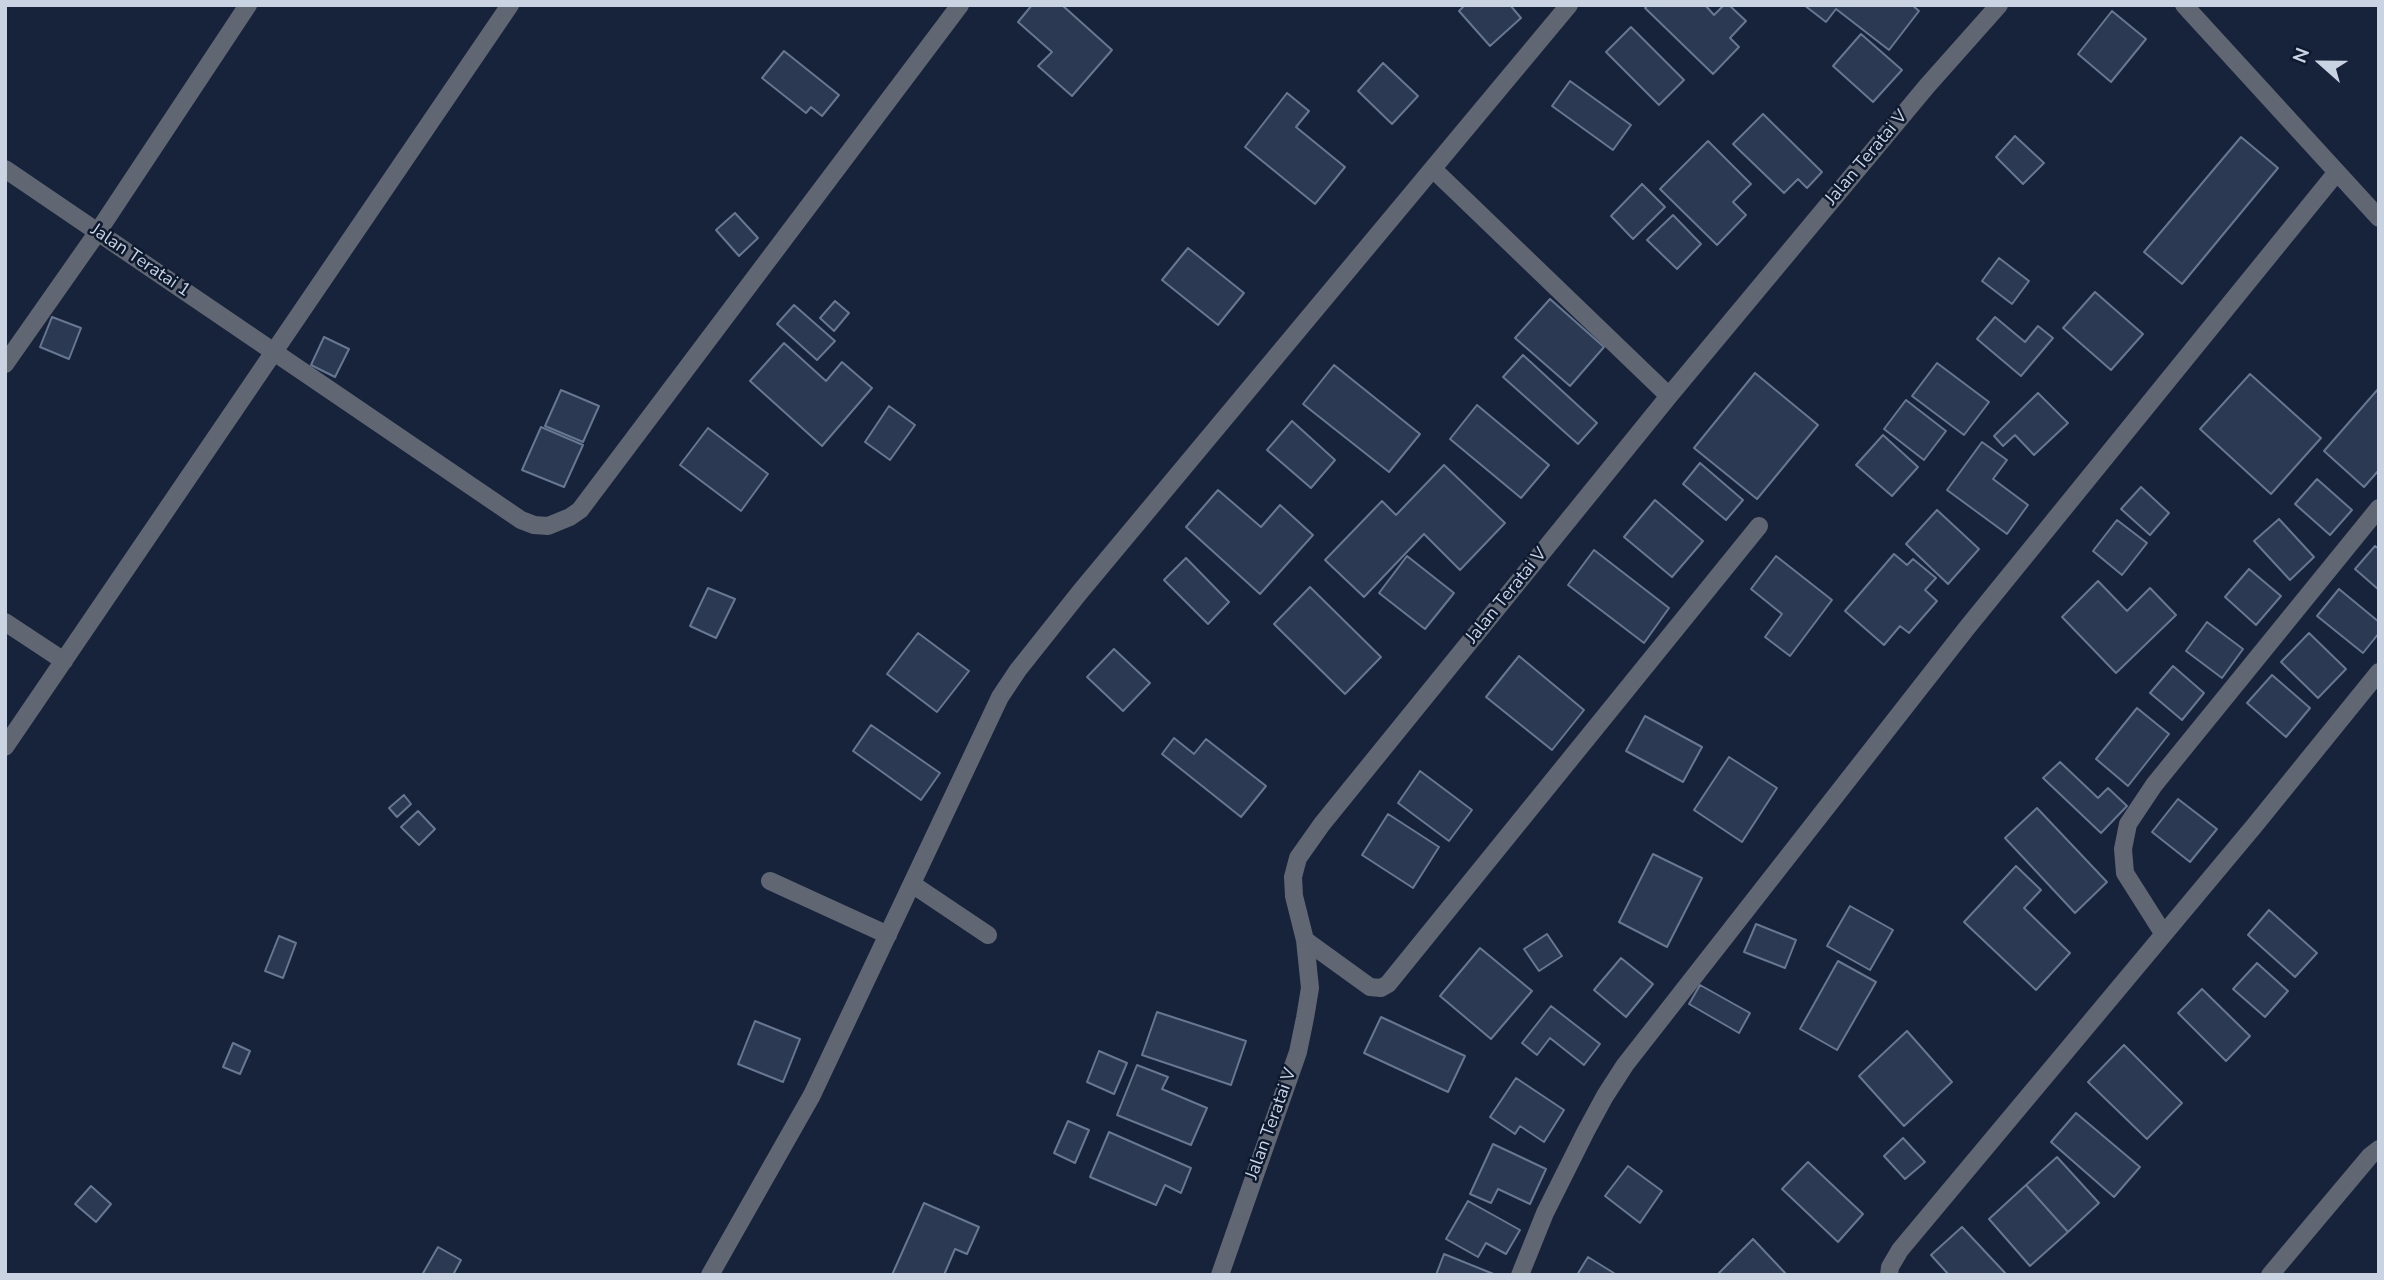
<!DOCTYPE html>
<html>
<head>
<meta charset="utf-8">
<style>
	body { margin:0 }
	#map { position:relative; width:2384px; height:1280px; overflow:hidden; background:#16233a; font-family:"Nunito Sans",sans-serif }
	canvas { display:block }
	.frame { position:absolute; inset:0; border:7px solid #cad3e2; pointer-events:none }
	.north { position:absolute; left:2286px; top:28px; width:70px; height:70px; -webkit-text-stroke:5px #0d192f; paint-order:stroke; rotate:291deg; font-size:19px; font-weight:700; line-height:28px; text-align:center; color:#cad3e2 }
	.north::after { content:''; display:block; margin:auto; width:24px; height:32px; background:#cad3e2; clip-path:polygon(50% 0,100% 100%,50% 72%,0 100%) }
</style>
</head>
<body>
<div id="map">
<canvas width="2384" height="1280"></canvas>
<div class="frame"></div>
<div class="north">N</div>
</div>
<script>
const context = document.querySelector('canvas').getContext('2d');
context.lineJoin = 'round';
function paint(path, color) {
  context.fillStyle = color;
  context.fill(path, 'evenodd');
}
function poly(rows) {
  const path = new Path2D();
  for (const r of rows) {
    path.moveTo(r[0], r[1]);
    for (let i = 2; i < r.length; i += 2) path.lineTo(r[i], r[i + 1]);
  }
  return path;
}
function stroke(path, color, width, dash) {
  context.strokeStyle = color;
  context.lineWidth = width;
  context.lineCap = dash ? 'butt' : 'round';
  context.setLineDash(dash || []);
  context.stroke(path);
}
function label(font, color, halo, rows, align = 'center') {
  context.font = font + ' "Nunito Sans",sans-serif';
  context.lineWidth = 5;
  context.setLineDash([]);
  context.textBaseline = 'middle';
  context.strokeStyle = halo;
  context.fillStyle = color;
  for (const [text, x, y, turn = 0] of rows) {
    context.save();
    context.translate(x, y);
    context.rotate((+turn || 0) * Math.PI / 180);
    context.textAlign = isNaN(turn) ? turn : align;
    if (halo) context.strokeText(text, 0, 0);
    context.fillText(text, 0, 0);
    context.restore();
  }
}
const building = poly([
	[1032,5,1062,5,1112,50,1072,96,1038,66,1052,52,1018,22,1032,5],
	[1465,5,1510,5,1521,18,1490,46,1459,11,1465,5],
	[1648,5,1705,5,1714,15,1724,5,1729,5,1746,21,1730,38,1739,47,1713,74,1645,8,1648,5],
	[1804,5,1912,5,1919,11,1889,50,1836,9,1826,22,1804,5],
	[2112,11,2146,39,2111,82,2078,54,2112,11],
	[1631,27,1684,80,1659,105,1606,52,1631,27],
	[1861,34,1902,70,1873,102,1833,66,1861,34],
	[784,51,839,95,822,116,811,107,806,113,762,78,784,51],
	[1383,63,1418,96,1392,124,1358,91,1383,63],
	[1570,81,1631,125,1613,150,1552,106,1570,81],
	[1287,93,1309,111,1296,127,1345,167,1315,204,1245,147,1287,93],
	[1763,114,1822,172,1807,188,1798,179,1784,193,1733,144,1763,114],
	[2015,136,2044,163,2023,184,1996,157,2015,136],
	[2241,137,2278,168,2182,284,2144,252,2241,137],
	[1708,141,1751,184,1733,202,1746,215,1717,245,1660,189,1708,141],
	[1642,184,1665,207,1633,239,1611,216,1642,184],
	[735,213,758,238,739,256,716,230,735,213],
	[1673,215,1701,244,1677,269,1647,240,1673,215],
	[1188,248,1244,293,1218,325,1162,280,1188,248],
	[1999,258,2029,281,2012,304,1982,281,1999,258],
	[2095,292,2143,334,2111,370,2063,328,2095,292],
	[1550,299,1604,347,1570,386,1515,338,1550,299],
	[835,301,849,313,834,331,820,318,835,301],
	[794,305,835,341,817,360,777,324,794,305],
	[52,317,81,328,69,359,40,347,52,317],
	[1995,317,2025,342,2038,326,2053,338,2021,376,1977,339,1995,317],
	[324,337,349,349,335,377,311,365,324,337],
	[784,343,826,381,842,362,872,388,822,446,750,381,784,343],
	[1523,355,1597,423,1578,444,1503,377,1523,355],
	[1937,363,1989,402,1964,435,1912,396,1937,363],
	[1334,365,1420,434,1389,472,1303,404,1334,365],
	[1755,373,1818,425,1757,499,1694,448,1755,373],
	[2250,374,2321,438,2271,494,2200,429,2250,374],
	[2379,388,2379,470,2364,487,2324,451,2379,388],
	[561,390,599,406,583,442,545,426,561,390],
	[2038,393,2068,423,2034,455,2015,435,2003,446,1994,436,2038,393],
	[1906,400,1946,431,1924,460,1884,429,1906,400],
	[1477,405,1549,465,1521,498,1450,439,1477,405],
	[889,406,915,425,890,460,865,442,889,406],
	[1292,421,1335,460,1311,488,1267,450,1292,421],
	[541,427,583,445,564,487,522,470,541,427],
	[708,428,768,474,741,511,680,465,708,428],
	[1883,435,1918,467,1892,496,1856,465,1883,435],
	[1982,442,2007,460,1993,479,2028,505,2007,534,1947,490,1982,442],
	[1700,463,1743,500,1726,520,1683,484,1700,463],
	[1444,465,1505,523,1460,570,1424,534,1364,597,1325,560,1382,501,1396,515,1444,465],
	[2317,479,2352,510,2330,535,2295,504,2317,479],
	[2141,487,2169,513,2150,535,2121,509,2141,487],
	[1218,490,1261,527,1280,505,1313,535,1260,594,1186,527,1218,490],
	[1655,500,1703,541,1672,577,1624,537,1655,500],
	[1937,510,1979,549,1948,584,1906,544,1937,510],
	[2279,519,2314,557,2290,580,2254,541,2279,519],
	[2117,520,2147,543,2122,575,2093,551,2117,520],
	[2375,546,2379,549,2379,590,2355,569,2375,546],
	[1594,550,1669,608,1644,643,1568,585,1594,550],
	[1894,554,1907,565,1913,559,1936,578,1925,590,1937,601,1909,633,1900,626,1884,645,1845,611,1894,554],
	[1407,556,1454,593,1425,629,1379,593,1407,556],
	[1776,556,1832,600,1790,656,1765,637,1782,614,1751,589,1776,556],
	[1186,558,1229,602,1208,624,1164,580,1186,558],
	[2249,569,2281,596,2256,625,2225,597,2249,569],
	[2098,581,2127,611,2150,588,2176,615,2116,673,2062,617,2098,581],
	[1310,587,1381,657,1345,694,1274,624,1310,587],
	[708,588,735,599,716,638,690,626,708,588],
	[2339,589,2379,622,2379,633,2363,653,2317,616,2339,589],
	[2207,622,2243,649,2222,678,2186,651,2207,622],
	[918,633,969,671,937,712,887,674,918,633],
	[2309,633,2346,669,2318,698,2281,662,2309,633],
	[1114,649,1150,683,1123,711,1087,677,1114,649],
	[1519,656,1584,710,1552,750,1486,697,1519,656],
	[2173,666,2204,693,2182,720,2150,693,2173,666],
	[2272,675,2310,708,2286,737,2247,703,2272,675],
	[2137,708,2169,734,2128,786,2096,759,2137,708],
	[1645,716,1702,747,1683,782,1626,751,1645,716],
	[871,725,940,773,921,800,853,751,871,725],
	[1174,738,1194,754,1206,739,1266,786,1241,817,1162,754,1174,738],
	[1729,757,1777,788,1742,842,1694,810,1729,757],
	[2060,762,2098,798,2108,788,2127,806,2101,833,2043,778,2060,762],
	[1420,771,1472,810,1449,841,1398,803,1420,771],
	[404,795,411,804,397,817,389,808,404,795],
	[2178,799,2217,829,2190,862,2152,832,2178,799],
	[2037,808,2107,882,2075,913,2005,838,2037,808],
	[418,811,435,829,419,845,401,827,418,811],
	[1388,814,1439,847,1413,888,1362,855,1388,814],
	[1653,854,1702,878,1667,947,1619,922,1653,854],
	[2016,866,2041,890,2024,908,2070,953,2036,990,1964,922,2016,866],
	[1850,906,1893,930,1870,970,1827,946,1850,906],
	[2269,910,2317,953,2295,977,2248,935,2269,910],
	[1756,924,1796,940,1785,968,1744,952,1756,924],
	[1547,934,1562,956,1539,971,1524,949,1547,934],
	[279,936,296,943,283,978,265,971,279,936],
	[1480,948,1532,991,1491,1039,1440,996,1480,948],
	[1621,958,1653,984,1626,1017,1594,990,1621,958],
	[1838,961,1876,982,1837,1050,1800,1029,1838,961],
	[2257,963,2288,991,2265,1017,2233,989,2257,963],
	[1700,985,1750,1013,1739,1033,1689,1004,1700,985],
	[2202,989,2250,1036,2226,1061,2178,1013,2202,989],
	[1551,1006,1600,1044,1584,1065,1550,1038,1537,1055,1522,1043,1551,1006],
	[1157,1012,1246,1041,1231,1085,1142,1055,1157,1012],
	[1381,1017,1465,1056,1448,1092,1364,1053,1381,1017],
	[755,1021,800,1039,783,1082,738,1064,755,1021],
	[1907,1031,1952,1082,1904,1126,1859,1076,1907,1031],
	[233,1043,250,1051,240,1074,223,1067,233,1043],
	[2124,1045,2182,1103,2147,1139,2088,1082,2124,1045],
	[1099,1051,1127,1063,1114,1094,1087,1082,1099,1051],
	[1137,1065,1168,1077,1162,1089,1207,1108,1191,1145,1117,1115,1137,1065],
	[1516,1078,1564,1110,1544,1142,1520,1126,1515,1134,1490,1117,1516,1078],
	[2076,1113,2140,1167,2114,1197,2051,1142,2076,1113],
	[1068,1121,1089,1130,1075,1163,1054,1153,1068,1121],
	[1109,1132,1191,1168,1181,1193,1165,1185,1156,1205,1090,1177,1109,1132],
	[1903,1138,1925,1162,1905,1179,1884,1156,1903,1138],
	[1493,1144,1546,1169,1530,1204,1498,1189,1491,1203,1470,1194,1493,1144],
	[2057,1157,2099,1203,2068,1232,2026,1185,2057,1157],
	[1808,1162,1863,1214,1838,1242,1782,1189,1808,1162],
	[1628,1166,1662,1191,1640,1223,1605,1196,1628,1166],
	[2026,1185,2068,1232,2030,1266,1989,1219,2026,1185],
	[91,1186,111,1204,96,1222,75,1204,91,1186],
	[1468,1201,1520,1230,1506,1254,1486,1243,1478,1257,1446,1239,1468,1201],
	[924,1203,979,1227,967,1254,955,1249,944,1275,892,1275,924,1203],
	[1962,1227,2007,1275,1949,1275,1931,1255,1962,1227],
	[1753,1239,1787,1275,1721,1275,1719,1273,1753,1239],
	[438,1247,461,1260,453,1275,422,1275,438,1247],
	[1444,1254,1496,1275,1436,1275,1444,1254],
	[1588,1257,1617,1275,1577,1275,1588,1257]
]);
paint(building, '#2b3952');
stroke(building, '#677792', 2);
stroke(poly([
	[2184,5,2379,218],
	[5,169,521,520,534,525,548,526,570,517,580,510,960,5],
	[1433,169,1669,396],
	[5,364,97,233,248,5],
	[5,622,64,661],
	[5,747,510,5],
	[770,881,888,935],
	[912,884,988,935],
	[2163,933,2125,873,2123,849,2128,824,2154,785,2379,508],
	[1305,940,1370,987,1381,988,1388,984,1759,526],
	[710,1275,812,1095,1000,697,1018,670,1080,592,1569,5],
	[1220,1275,1298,1052,1305,1018,1310,988,1305,940,1294,896,1293,877,1298,858,1322,824,1669,396,1927,86,1999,5],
	[1520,1275,1545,1213,1586,1131,1605,1096,1625,1065,1966,629,2337,172],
	[1889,1275,1890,1267,1900,1250,2255,825,2379,672],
	[2270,1275,2370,1156,2379,1149]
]), '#606773', 18);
label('18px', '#cad3e2', '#0d192f', [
	["Jalan Teratai V",1867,158,-50],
	["Jalan Teratai 1",140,261,34],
	["Jalan Teratai V",1507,596,-51],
	["Jalan Teratai V",1272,1124,-70]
]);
</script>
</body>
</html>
